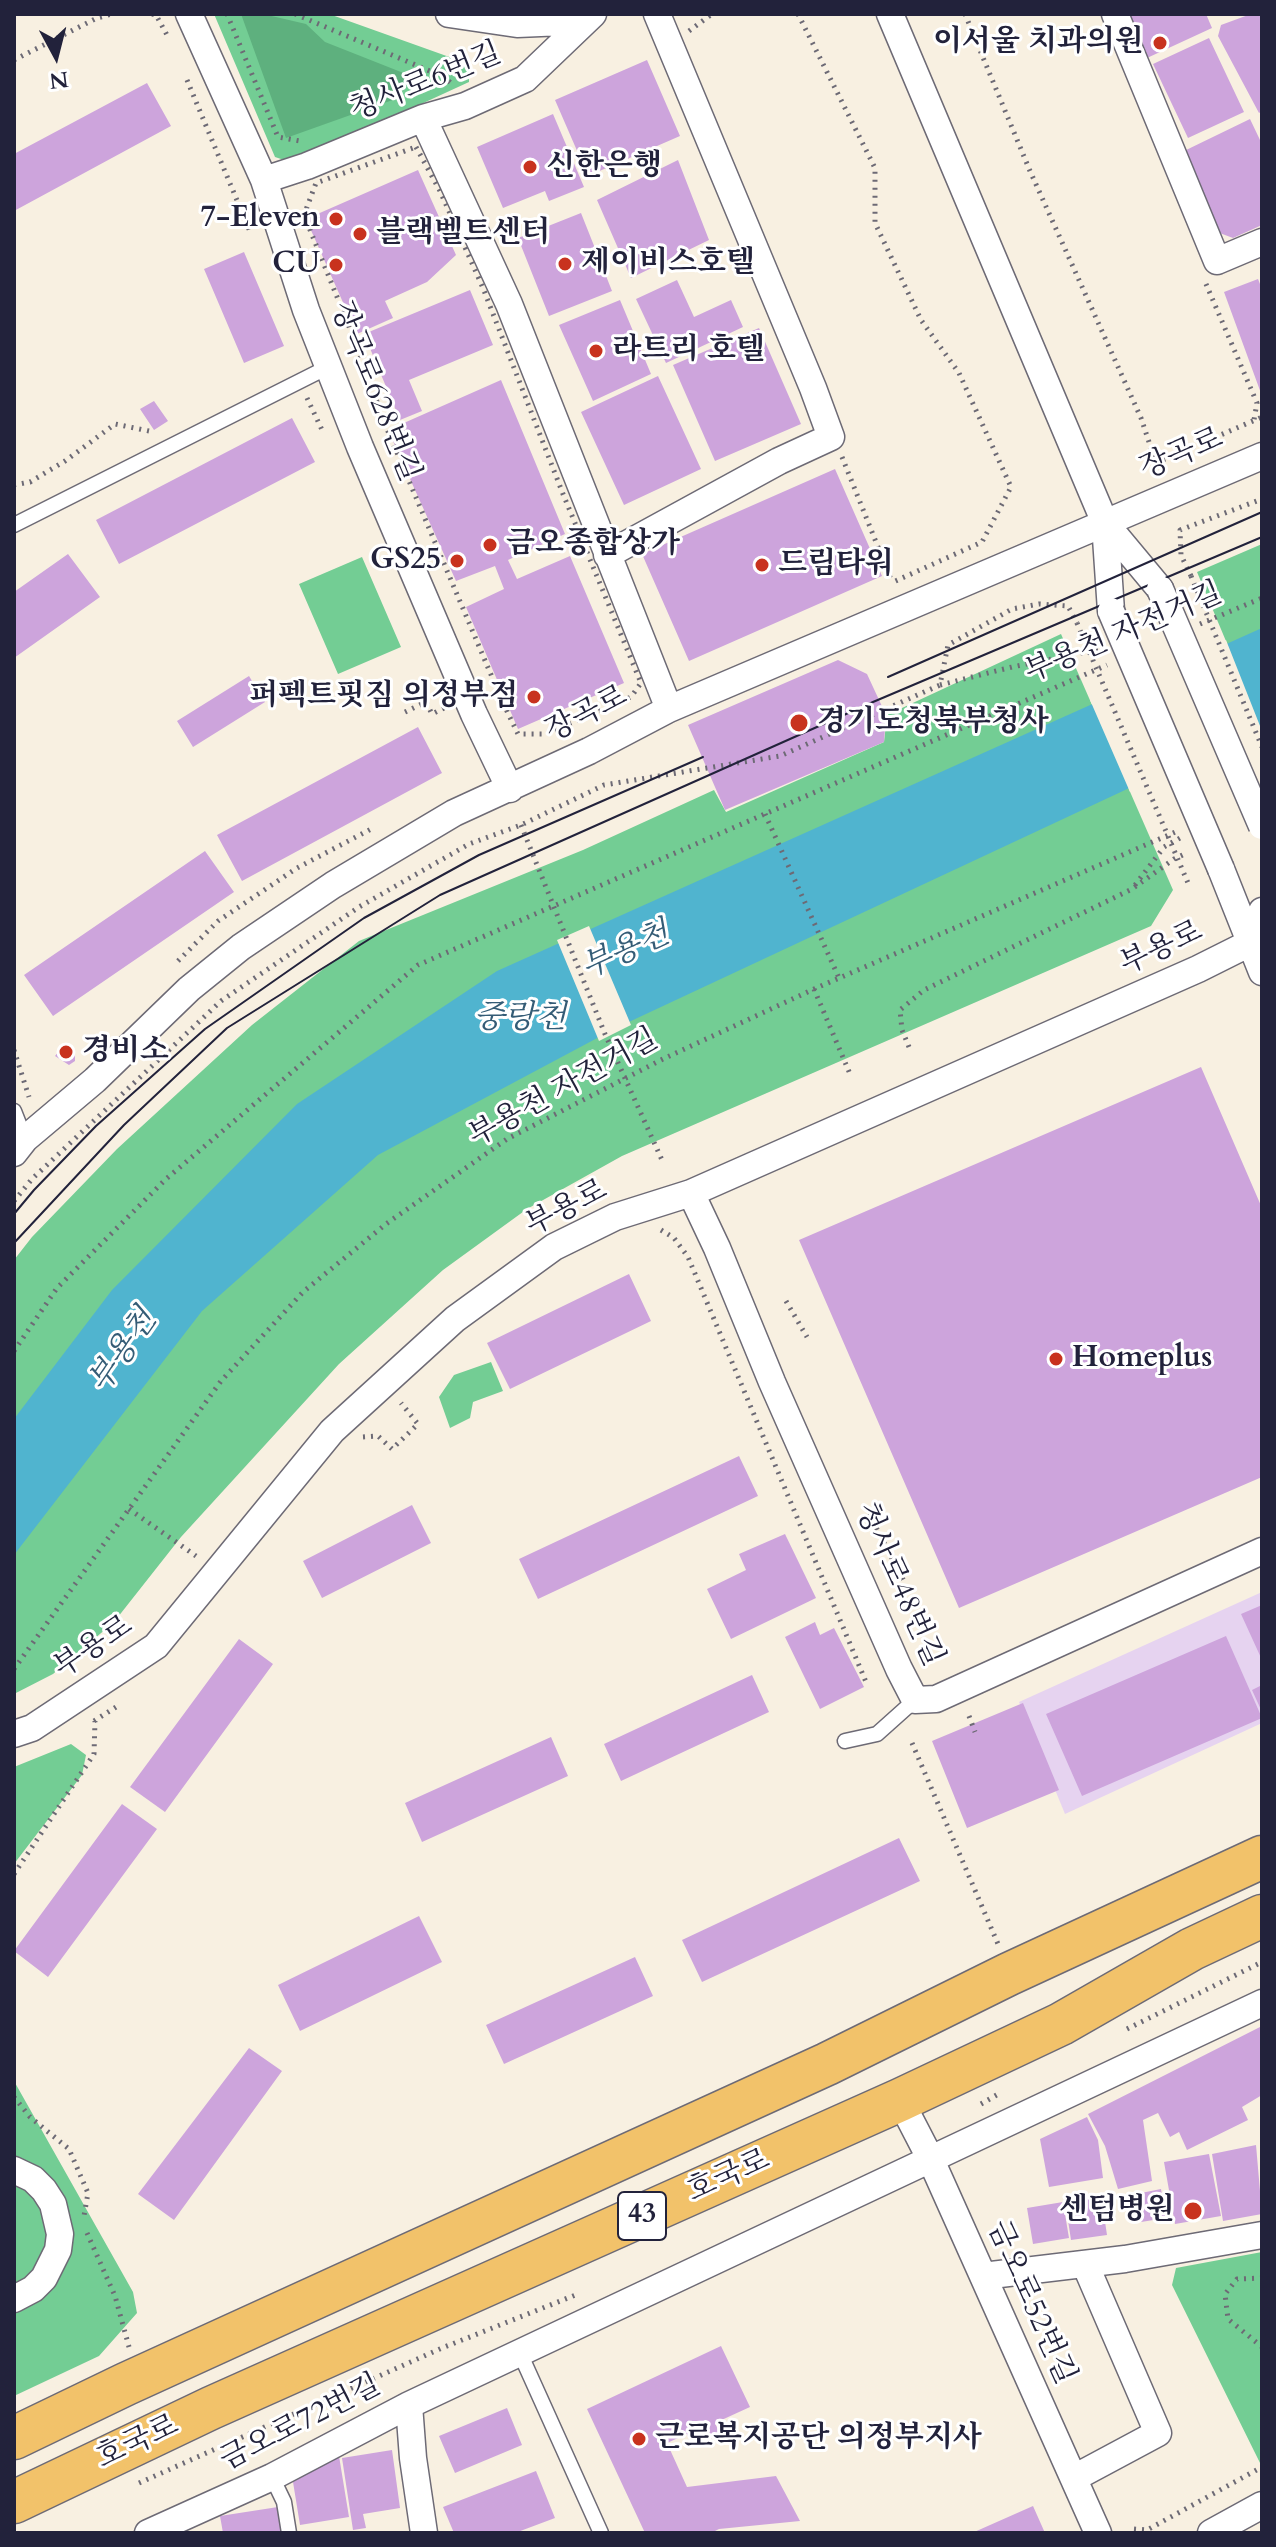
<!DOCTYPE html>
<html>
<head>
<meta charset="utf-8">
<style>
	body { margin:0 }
	#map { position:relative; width:1276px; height:2547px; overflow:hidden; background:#f8f0e1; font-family:Cardo,serif }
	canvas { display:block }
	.frame { position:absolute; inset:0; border:16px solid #22223b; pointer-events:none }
	.north { position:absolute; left:16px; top:16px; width:80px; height:80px; -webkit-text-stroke:6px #fff; paint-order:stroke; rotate:173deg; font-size:22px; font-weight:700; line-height:32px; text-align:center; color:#22223b }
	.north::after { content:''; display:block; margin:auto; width:28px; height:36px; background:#22223b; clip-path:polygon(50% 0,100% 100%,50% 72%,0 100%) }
</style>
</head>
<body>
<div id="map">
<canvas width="1276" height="2547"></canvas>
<div class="frame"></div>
<div class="north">N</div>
</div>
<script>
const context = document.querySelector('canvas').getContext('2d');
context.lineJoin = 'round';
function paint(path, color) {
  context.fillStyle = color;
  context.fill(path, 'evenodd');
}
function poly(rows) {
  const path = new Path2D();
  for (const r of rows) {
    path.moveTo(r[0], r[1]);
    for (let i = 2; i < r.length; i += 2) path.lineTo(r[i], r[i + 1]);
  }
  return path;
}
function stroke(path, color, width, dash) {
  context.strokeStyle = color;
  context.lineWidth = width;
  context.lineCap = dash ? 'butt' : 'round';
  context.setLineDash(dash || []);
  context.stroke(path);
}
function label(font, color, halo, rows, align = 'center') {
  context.font = font + ' Cardo,"Noto Serif KR",serif';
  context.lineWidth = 6;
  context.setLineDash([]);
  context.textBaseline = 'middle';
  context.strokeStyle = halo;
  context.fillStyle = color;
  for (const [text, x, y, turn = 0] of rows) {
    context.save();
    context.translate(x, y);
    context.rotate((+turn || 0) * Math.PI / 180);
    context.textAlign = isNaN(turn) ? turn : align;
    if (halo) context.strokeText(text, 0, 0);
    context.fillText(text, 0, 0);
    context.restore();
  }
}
paint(poly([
	[1262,1592,1262,1723,1065,1814,1019,1702]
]), '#e6d3f0');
paint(poly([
	[214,14,329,14,469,64,469,82,293,163,275,157],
	[1262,544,1262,727,1197,572],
	[362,557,401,647,338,674,299,584],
	[1061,634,1173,890,1151,926,622,1156,527,1209,443,1270,339,1364,181,1537,114,1622,53,1674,14,1694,14,1260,32,1237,117,1149,252,1025,359,941,583,850,714,790,726,812,884,742,887,715],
	[491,1362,503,1391,473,1402,470,1418,450,1428,439,1397,454,1375],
	[71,1744,86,1755,82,1775,14,1864,14,1767],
	[14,2081,133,2292,137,2313,99,2356,14,2396],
	[1262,2252,1262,2467,1172,2285,1176,2268]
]), '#73cd94');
paint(poly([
	[241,14,263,14,306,24,325,42,406,74,401,97,286,138]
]), '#5eb07e');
paint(poly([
	[1262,628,1262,726,616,1028,378,1155,202,1311,14,1555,14,1419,112,1290,297,1104,497,971]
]), '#50b4cf');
paint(poly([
	[1226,640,1262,731,1130,792,1090,700],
	[589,926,631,1025,599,1041,557,940]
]), '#f8f0e1');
paint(poly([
	[1126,14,1206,14,1212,28,1147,58],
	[1251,14,1262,14,1262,111,1259,113,1218,36,1221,25],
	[1209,38,1244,112,1188,138,1153,64],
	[647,60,680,136,588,176,555,100],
	[147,83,171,126,14,211,14,154],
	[553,114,584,187,549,201,545,191,503,208,477,147],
	[1250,119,1260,140,1262,139,1262,225,1233,238,1217,232,1182,152],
	[678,160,709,240,631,278,597,200],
	[418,170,456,255,427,282,385,301,393,318,357,334,306,219],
	[581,213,612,291,549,316,518,238],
	[244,252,284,346,244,363,204,269],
	[1258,279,1262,289,1262,396,1224,292],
	[677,280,694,317,731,300,743,327,666,363,636,299],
	[470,290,493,345,409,380,422,411,400,420,364,334],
	[620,300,651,374,593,401,559,325],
	[759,328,801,424,715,461,673,365],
	[658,376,701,469,624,505,581,412],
	[501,380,565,534,508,560,517,579,570,556,624,683,518,729,466,607,504,589,495,566,456,581,388,430],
	[154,401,168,421,154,430,140,409],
	[292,418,315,462,119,564,96,520],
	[835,469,882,576,689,661,642,554],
	[68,554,100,597,14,658,14,592],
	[838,660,867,674,886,715,884,742,725,810,688,725],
	[249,676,265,702,193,747,177,721],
	[418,727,442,773,242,881,217,835],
	[205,851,234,892,53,1016,24,975],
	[66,1043,75,1050,75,1061,69,1065,55,1056],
	[1201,1067,1262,1208,1262,1477,959,1608,799,1240],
	[629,1274,651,1321,510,1389,487,1343],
	[739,1456,758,1496,538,1599,519,1559],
	[412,1505,431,1543,322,1598,303,1561],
	[785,1534,816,1598,731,1639,707,1589,746,1570,739,1554],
	[1262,1605,1262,1660,1241,1614],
	[815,1622,820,1635,834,1628,864,1687,820,1709,785,1637],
	[1226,1636,1262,1718,1082,1796,1046,1714],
	[239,1639,273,1664,165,1812,130,1787],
	[752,1675,769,1712,621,1781,604,1744],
	[1262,1685,1262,1712,1252,1690],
	[1023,1703,1059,1790,967,1828,932,1741],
	[551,1737,568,1776,422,1842,405,1803],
	[122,1804,157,1829,48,1977,14,1951],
	[899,1838,920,1881,702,1982,682,1940],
	[419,1916,442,1962,300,2031,278,1985],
	[635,1957,653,1996,504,2064,486,2025],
	[1262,2026,1262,2095,1242,2107,1248,2120,1187,2150,1179,2132,1170,2137,1158,2113,1143,2120,1152,2181,1118,2189,1105,2146,1088,2114],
	[249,2048,282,2071,174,2220,138,2194],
	[1087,2117,1098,2140,1103,2178,1049,2187,1040,2139],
	[1256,2145,1262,2214,1223,2221,1212,2154],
	[1209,2154,1221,2216,1175,2224,1164,2162],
	[1161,2189,1166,2218,1141,2222,1136,2194],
	[1101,2195,1107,2235,1071,2240,1065,2201],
	[1063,2202,1069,2238,1033,2244,1027,2208],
	[721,2346,750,2407,715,2423,719,2432,692,2445,687,2434,667,2443,687,2487,776,2476,800,2521,719,2529,711,2533,645,2533,587,2409],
	[507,2408,522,2445,455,2473,439,2436],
	[392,2450,400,2508,363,2514,366,2528,353,2530,342,2458],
	[339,2456,349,2517,300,2525,293,2482],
	[536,2471,555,2518,515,2533,454,2533,443,2507],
	[1033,2506,1045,2533,972,2533],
	[278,2507,282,2533,223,2533,220,2516]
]), '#cda4dc');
const lane = poly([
	[14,525,330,366],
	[14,1111,25,1139],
	[845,1741,877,1734,915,1700],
	[519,2351,601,2533],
	[272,2477,284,2502,289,2533]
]);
const street = poly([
	[189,14,264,180,306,310,360,447,474,714,510,789],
	[449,14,517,24,564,22,589,14],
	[890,14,1105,523,1160,589],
	[1115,14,1217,261,1262,242],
	[423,118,509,304,669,709],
	[264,180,307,166,423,118,465,106,525,79,593,14],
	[1105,523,1111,611],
	[607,555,779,461,831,437,813,388,657,14],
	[1221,869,1262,972],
	[1250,943,1262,911],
	[14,1153,25,1139,95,1080,189,989,241,947,333,885,454,813,589,751,669,709,1262,456],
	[691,1193,717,1248,772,1382,899,1669,915,1700,936,1699,1262,1551],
	[14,1734,32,1728,156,1646,332,1431,455,1319,554,1247,615,1217,691,1193,1198,969,1262,937],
	[900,2100,931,2160,1098,2533],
	[14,2170,33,2179,44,2190,53,2204,60,2234,58,2250,44,2278,33,2289,14,2299],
	[983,2276,1125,2259,1262,2235],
	[409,2405,1262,2003],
	[1074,2478,1158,2433,1085,2264],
	[148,2533,272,2477,409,2405,413,2458,424,2533],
	[1211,2533,1262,2505]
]);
const primary = poly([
	[14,2438,126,2384,827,2064,1009,1974,1262,1857],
	[14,2502,211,2408,900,2100,1061,2024,1192,1949,1262,1916]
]);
stroke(lane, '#6d6a75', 17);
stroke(street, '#6d6a75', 29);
stroke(primary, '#6d6a75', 45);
stroke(poly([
	[152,14,156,15,167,35],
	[227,14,278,137,300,141],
	[295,14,444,77,451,83],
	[798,14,875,168,875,223,921,320,959,373,1011,487,982,542,891,583],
	[965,14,1030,171,1141,418,1156,463,1262,417],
	[689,31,712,14],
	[14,60,97,18,112,14],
	[187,80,251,234],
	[416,147,440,191,483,288,563,494,641,683,631,697,546,734,518,734,503,703,387,429,354,339,304,215,316,183,416,147],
	[1206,284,1257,403,1254,420],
	[307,398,323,432],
	[842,457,892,582],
	[14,485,30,482,65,461,115,424,149,431],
	[1191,576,1181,555,1180,530,1262,499],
	[1200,624,1262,598],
	[940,685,1012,667,1101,649],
	[405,712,426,702,432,714,444,708],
	[765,814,839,978],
	[1135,885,1164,847,1180,838],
	[178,961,218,921,297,868,373,828],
	[814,989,850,1074],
	[909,1047,902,1030,900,1010,924,990,1132,889,1174,859,1187,853],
	[14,1050,29,1097],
	[14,1201,32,1179,221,1001,359,907,469,844,521,825,604,785,780,756,940,685,948,645,1012,609,1039,604,1068,606,1077,623],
	[661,1230,674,1238,688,1257,866,1682],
	[786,1301,807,1337],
	[14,1351,57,1288,166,1179,418,965,1107,665],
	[363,1437,378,1436,392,1449,418,1424,401,1403],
	[129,1509,196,1556],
	[869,1514,905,1583],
	[14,1669,221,1381,303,1292,386,1224,507,1139,663,1059,814,989,1180,830],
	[969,1716,975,1732],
	[94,1721,116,1707],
	[912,1743,998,1944],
	[14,1874,94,1754,95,1721],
	[1127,2029,1262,1962],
	[14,2097,30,2117,69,2149,88,2193,84,2216],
	[981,2104,1000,2093],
	[87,2233,115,2296,129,2347],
	[1262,2278,1237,2279,1225,2294,1228,2319,1262,2347],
	[139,2483,442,2348,578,2294],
	[1134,2529,1147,2530,1262,2467]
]), '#6d6a75', 5, [2, 6]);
stroke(lane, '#fff', 14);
stroke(street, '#fff', 26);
stroke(primary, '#f2c26a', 42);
stroke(poly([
	[888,677,1262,512],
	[14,1214,34,1190,96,1126,205,1029,364,918,479,855,703,757],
	[14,1243,124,1125,227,1028,440,895,873,702,1262,537]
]), '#22223b', 2);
const streetBridge = poly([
	[1160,589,1262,826],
	[1111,611,1221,869]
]);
stroke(streetBridge, '#6d6a75', 29, []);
stroke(poly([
	[1191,576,1262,747],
	[1077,623,1188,883],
	[521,825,605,1034,662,1160]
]), '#6d6a75', 5, [2, 6]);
stroke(streetBridge, '#fff', 26);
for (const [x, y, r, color] of [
	[1160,43,8,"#c8321e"],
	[530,167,8,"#c8321e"],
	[336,219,8,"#c8321e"],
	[360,234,8,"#c8321e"],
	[565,264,8,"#c8321e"],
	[336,265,8,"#c8321e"],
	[596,351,8,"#c8321e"],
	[490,545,8,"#c8321e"],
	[457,561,8,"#c8321e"],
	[762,565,8,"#c8321e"],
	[534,697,8,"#c8321e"],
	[799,723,10,"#c8321e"],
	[66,1052,8,"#c8321e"],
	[1056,1359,8,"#c8321e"],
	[1193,2211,10,"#c8321e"],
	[639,2439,8,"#c8321e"]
]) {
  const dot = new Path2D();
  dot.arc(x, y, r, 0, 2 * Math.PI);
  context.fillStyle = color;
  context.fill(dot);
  stroke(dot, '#fff', 3);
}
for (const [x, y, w] of [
	[642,2216,48]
]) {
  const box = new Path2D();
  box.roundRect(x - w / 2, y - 24, w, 48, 6);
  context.fillStyle = '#fff';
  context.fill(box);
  stroke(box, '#22223b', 2);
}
label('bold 28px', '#22223b', null, [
	["43",642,2216]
]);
label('bold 30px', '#22223b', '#fff', [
	["이서울 치과의원",1144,43,"right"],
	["신한은행",546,167],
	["7-Eleven",320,219,"right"],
	["블랙벨트센터",376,234],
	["제이비스호텔",581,264],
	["CU",320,265,"right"],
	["라트리 호텔",612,351],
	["금오종합상가",506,545],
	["GS25",441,561,"right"],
	["드림타워",778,565],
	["퍼펙트핏짐 의정부점",518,697,"right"],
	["경기도청북부청사",817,723],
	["경비소",82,1052],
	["Homeplus",1072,1359],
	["센텀병원",1175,2211,"right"],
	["근로복지공단 의정부지사",655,2439]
], 'left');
label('30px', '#22223b', '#fff', [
	["청사로6번길",426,83,-22],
	["장곡로628번길",374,392,68],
	["장곡로",1182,455,-23],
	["부용천 자전거길",1124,634,-23],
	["장곡로",587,715,-27],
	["부용로",1162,949,-25],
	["부용천 자전거길",564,1089,-29],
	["부용로",567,1209,-27],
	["청사로48번길",898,1585,66],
	["부용로",94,1648,-34],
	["호국로",729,2177,-24],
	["금오로52번길",1030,2303,66],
	["금오로72번길",301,2424,-27],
	["호국로",138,2443,-25]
]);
label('italic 32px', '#345c76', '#fff', [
	["부용천",626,952,-24],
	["중랑천",520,1020],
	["부용천",124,1352,-55]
]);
</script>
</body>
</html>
